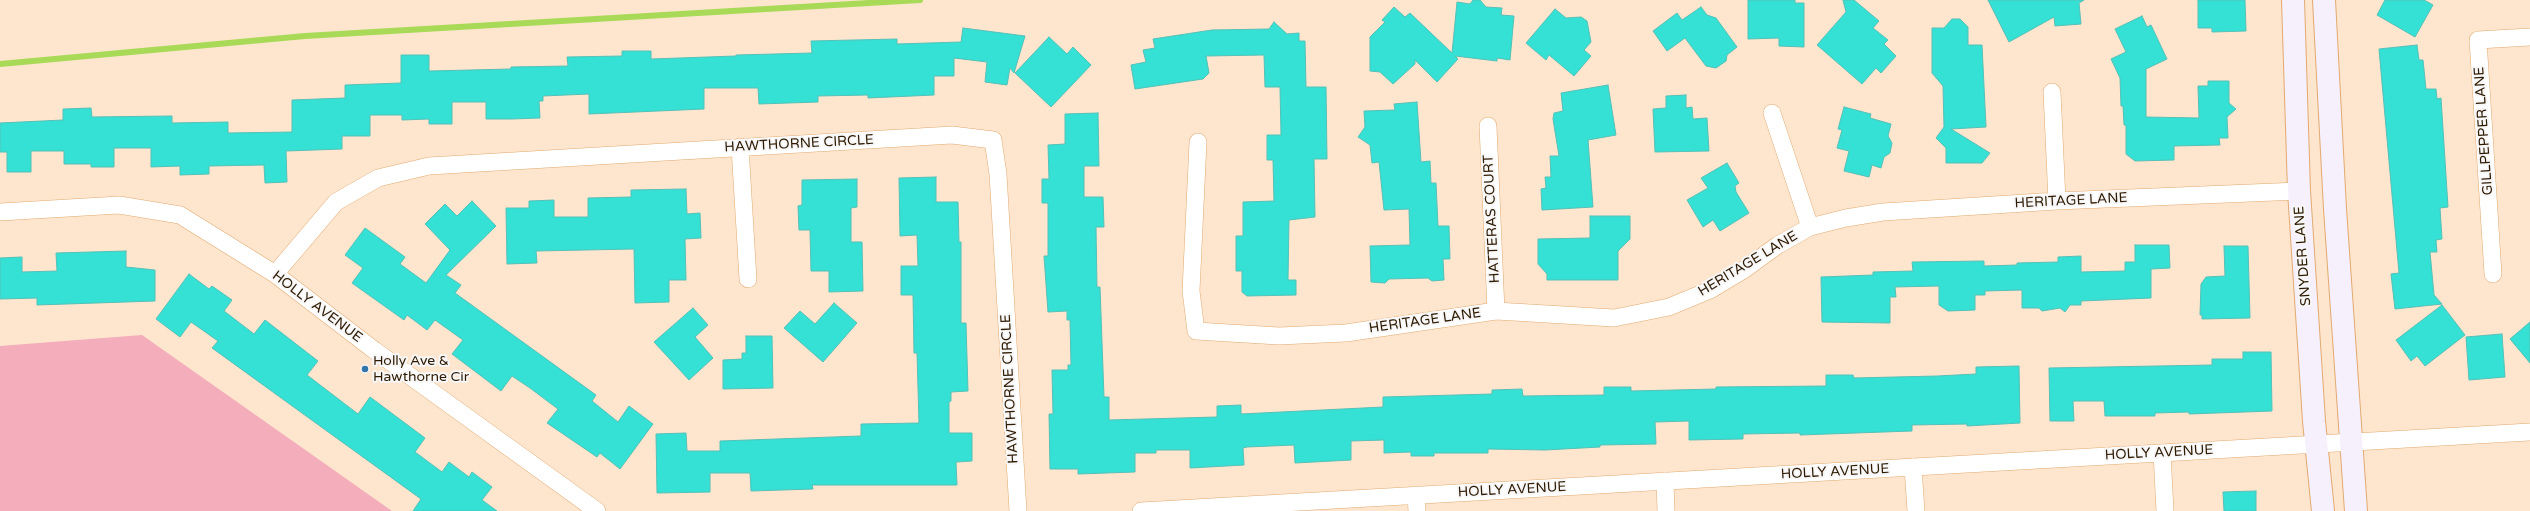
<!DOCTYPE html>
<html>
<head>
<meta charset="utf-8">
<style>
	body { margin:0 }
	canvas { display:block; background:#fde5ce }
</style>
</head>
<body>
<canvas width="2530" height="511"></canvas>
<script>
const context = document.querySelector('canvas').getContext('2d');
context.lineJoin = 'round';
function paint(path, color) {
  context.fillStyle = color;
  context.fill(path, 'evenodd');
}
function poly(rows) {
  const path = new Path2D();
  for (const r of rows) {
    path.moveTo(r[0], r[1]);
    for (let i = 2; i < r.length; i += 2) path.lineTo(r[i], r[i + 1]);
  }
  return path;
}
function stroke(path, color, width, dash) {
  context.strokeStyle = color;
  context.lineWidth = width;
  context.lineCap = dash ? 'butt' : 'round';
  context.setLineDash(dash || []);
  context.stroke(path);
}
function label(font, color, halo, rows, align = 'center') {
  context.font = font + ' "Varela Round",sans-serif';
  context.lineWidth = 4;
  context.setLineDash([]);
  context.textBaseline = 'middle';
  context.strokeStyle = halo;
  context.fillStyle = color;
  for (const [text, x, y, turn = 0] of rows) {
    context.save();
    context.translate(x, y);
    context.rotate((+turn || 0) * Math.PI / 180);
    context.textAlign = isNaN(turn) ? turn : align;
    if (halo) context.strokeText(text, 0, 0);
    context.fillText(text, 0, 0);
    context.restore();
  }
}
paint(poly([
	[142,335,392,511,0,511,0,346]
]), '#f4adba');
stroke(poly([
	[0,64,305,36,920,0]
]), '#a9da57', 6);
const building = poly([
	[1473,0,1480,0,1486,7,1502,8,1501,15,1514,16,1510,60,1497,58,1497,61,1455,56,1458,59,1437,82,1415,60,1415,64,1393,84,1380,72,1370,71,1370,37,1385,22,1382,20,1394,7,1405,17,1410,13,1452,53,1457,2,1470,4,1473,0],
	[1748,0,1795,0,1795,3,1804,3,1804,47,1779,46,1779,38,1748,39,1748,0],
	[1843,0,1854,0,1879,21,1873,28,1888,40,1884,44,1896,56,1881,73,1876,68,1862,84,1817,45,1846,12,1843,0],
	[1988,0,2084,0,2079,3,2081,24,2055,26,2054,17,2009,42,1988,0],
	[2198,0,2245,0,2246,31,2212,32,2212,28,2198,28,2198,0],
	[2385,0,2424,0,2433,5,2415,37,2377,15,2385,0],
	[1701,7,1707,15,1716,18,1737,47,1727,55,1726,61,1716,68,1706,66,1685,38,1667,51,1653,31,1677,13,1682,20,1701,7],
	[1555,9,1566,18,1581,17,1587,21,1591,42,1584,50,1591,56,1574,76,1549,55,1546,60,1526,43,1555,9],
	[2142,16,2147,27,2151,25,2167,59,2146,69,2146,117,2199,118,2198,86,2208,86,2208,81,2229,81,2229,103,2236,109,2227,117,2228,138,2219,138,2220,145,2174,146,2174,160,2135,161,2126,154,2126,125,2124,125,2123,106,2121,106,2120,78,2111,59,2126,52,2115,29,2142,16],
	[1952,19,1960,19,1968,27,1968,45,1982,45,1986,127,1951,129,1990,153,1982,163,1946,163,1946,148,1936,138,1944,127,1943,86,1932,73,1932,28,1944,28,1952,19],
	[1274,22,1287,34,1299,33,1299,41,1305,41,1306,87,1326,87,1327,159,1314,159,1315,217,1289,220,1288,280,1296,280,1296,295,1247,296,1242,292,1242,271,1236,271,1236,236,1243,236,1243,202,1274,201,1273,160,1267,160,1267,135,1281,135,1280,87,1265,87,1264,55,1206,56,1209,73,1203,79,1135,89,1131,65,1146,62,1143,50,1155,48,1153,39,1212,30,1269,29,1274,22],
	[963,28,1025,36,1014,73,1010,68,1007,85,985,82,987,62,954,58,954,76,934,76,934,95,868,98,868,95,818,96,818,102,759,104,758,88,704,88,704,109,589,114,589,94,543,96,543,101,539,101,540,118,512,119,486,119,486,102,452,102,452,124,429,124,429,119,402,120,402,115,370,115,370,136,342,136,342,149,286,151,287,182,265,183,264,165,209,166,209,174,180,175,180,166,151,167,151,148,114,148,114,167,91,167,91,164,64,164,64,151,31,151,31,172,7,172,7,152,0,152,0,123,63,120,63,109,91,108,92,117,172,116,172,123,228,122,228,133,292,132,292,100,345,98,345,85,401,83,401,55,429,55,429,71,511,69,511,67,568,66,567,57,622,56,622,51,651,51,651,59,736,56,736,55,812,53,811,41,897,39,897,44,961,42,963,28],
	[1049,37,1067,54,1073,47,1091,65,1051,107,1015,73,1049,37],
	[2417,45,2419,60,2423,60,2426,89,2436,89,2437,99,2441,98,2448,207,2440,208,2442,239,2436,240,2437,252,2430,252,2434,295,2442,304,2395,309,2391,274,2399,273,2379,49,2417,45],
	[1608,85,1616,135,1588,140,1593,207,1542,210,1541,189,1546,188,1545,177,1551,177,1550,156,1559,156,1553,119,1554,113,1563,111,1561,93,1608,85],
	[1686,95,1686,108,1692,107,1693,119,1707,118,1709,151,1655,152,1653,109,1666,108,1666,96,1686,95],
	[1417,102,1421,162,1430,161,1431,183,1436,183,1438,226,1449,226,1450,259,1443,259,1444,280,1432,281,1428,278,1389,279,1385,283,1371,282,1370,246,1410,245,1409,209,1384,210,1379,162,1372,163,1370,145,1358,137,1365,127,1364,111,1395,110,1394,104,1417,102],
	[1844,107,1871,114,1870,118,1891,124,1888,136,1892,143,1890,153,1884,157,1881,168,1872,165,1869,177,1844,171,1849,151,1837,148,1842,130,1838,129,1844,107],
	[1098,113,1099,166,1084,166,1084,197,1103,197,1104,227,1096,227,1097,287,1100,287,1104,397,1109,397,1109,420,1217,417,1217,406,1241,405,1241,414,1383,407,1383,397,1492,394,1492,390,1522,389,1523,396,1604,395,1604,387,1631,387,1631,391,1716,389,1716,387,1826,386,1826,375,1853,375,1854,378,1937,376,1976,374,1976,367,2019,366,2020,423,1967,426,1967,424,1912,425,1912,431,1800,435,1800,433,1743,434,1743,439,1689,440,1689,421,1655,422,1656,444,1600,445,1600,447,1545,450,1488,449,1488,453,1434,453,1434,456,1411,456,1411,452,1384,453,1384,440,1351,441,1351,460,1295,463,1294,445,1247,447,1243,448,1244,465,1190,468,1190,450,1156,450,1156,453,1135,453,1135,472,1078,474,1078,469,1050,469,1049,414,1053,414,1052,370,1068,370,1068,365,1071,365,1070,320,1067,320,1067,311,1048,312,1044,256,1048,256,1048,203,1042,203,1042,179,1049,179,1048,145,1065,144,1065,114,1098,113],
	[1727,163,1739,183,1735,186,1736,192,1749,213,1720,231,1713,220,1703,227,1687,200,1708,188,1701,178,1727,163],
	[936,177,936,202,958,202,959,242,961,242,961,323,966,323,968,391,951,392,951,401,949,402,949,433,972,433,972,461,956,462,957,485,812,485,813,489,751,491,750,473,710,473,710,492,657,493,656,434,686,433,687,451,720,451,720,441,861,436,861,424,919,423,917,353,914,353,913,295,901,295,901,266,918,266,917,235,900,236,899,178,936,177],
	[857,179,857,207,851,208,851,242,862,242,863,291,829,292,829,271,811,271,810,230,799,230,798,206,802,205,802,180,857,179],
	[686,189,687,214,700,213,701,238,685,239,686,280,669,280,669,302,635,303,634,249,536,251,537,263,507,264,506,208,529,208,529,201,554,200,554,217,588,217,588,198,631,197,631,190,686,189],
	[472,201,496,226,446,275,461,285,455,293,596,395,592,401,618,422,629,406,653,424,620,469,600,453,597,457,547,423,558,409,530,388,512,376,501,391,452,354,463,340,435,320,427,330,407,315,404,320,352,283,363,268,345,255,365,228,405,257,400,264,426,283,450,250,425,224,445,204,457,216,472,201],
	[1590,216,1630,216,1630,239,1618,251,1618,280,1547,280,1547,274,1538,264,1538,239,1590,238,1590,216],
	[2135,245,2169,245,2170,268,2151,269,2151,298,2081,301,2081,305,2070,305,2065,312,2060,308,2042,311,2039,308,2022,308,2022,290,1985,291,1985,295,1975,295,1975,310,1948,311,1939,305,1939,286,1895,287,1896,297,1890,297,1890,323,1822,322,1821,277,1873,275,1873,272,1913,271,1912,262,1984,261,1984,266,2017,265,2017,263,2058,262,2058,257,2081,256,2081,272,2125,271,2125,262,2135,262,2135,245],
	[2224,246,2248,246,2250,318,2202,319,2202,315,2200,315,2201,284,2206,277,2225,276,2224,246],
	[126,251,126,267,155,270,155,301,37,305,37,298,0,299,0,258,22,257,22,272,57,271,56,253,126,251],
	[189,274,209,289,212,286,232,300,224,311,254,334,265,320,318,361,307,375,358,414,370,397,425,438,415,452,442,472,449,462,469,477,472,472,492,487,482,500,497,511,413,511,421,499,212,348,218,341,191,322,180,337,156,319,189,274],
	[834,303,857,323,823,362,784,328,800,311,815,324,834,303],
	[2442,305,2465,335,2425,366,2417,356,2411,361,2396,340,2442,305],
	[693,308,708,325,695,337,713,358,689,380,654,342,693,308],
	[2530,322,2530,363,2510,339,2530,322],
	[2502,334,2505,377,2469,380,2466,337,2502,334],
	[746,336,772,336,773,388,723,389,723,360,742,359,742,353,746,353,746,336],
	[2243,352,2271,352,2272,411,2189,414,2189,412,2155,413,2155,416,2105,416,2104,401,2073,401,2074,421,2050,421,2049,368,2212,365,2212,359,2243,359,2243,352],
	[2256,491,2256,511,2224,511,2223,492,2256,491]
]);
paint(building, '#35e0d4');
stroke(building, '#54c1b7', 1);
const street = poly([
	[2052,92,2057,201],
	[1772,113,1810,227],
	[1488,126,1496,311],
	[1198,142,1191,291,1196,331,1279,336,1346,333,1496,311,1614,318,1669,307,1710,290,1745,269,1778,245,1810,227,1846,218,1883,212,2057,201,2299,191],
	[740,147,748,279],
	[0,212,119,205,180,215,275,274,374,350,597,511],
	[275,274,336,202,378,178,429,166,952,135,993,140,998,174,1018,511],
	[2493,274,2478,40,2530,37],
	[2162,453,2165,511],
	[1913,467,1916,511],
	[1665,481,1666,511],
	[1416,495,1417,511],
	[1141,511,2530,432]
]);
const secondary = poly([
	[2293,0,2299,191,2314,421,2323,511],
	[2324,0,2335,209,2356,511]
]);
stroke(street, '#e2aa6f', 18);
stroke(secondary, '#e2aa6f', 24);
stroke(street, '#fff', 17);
stroke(secondary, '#f6f0fd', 22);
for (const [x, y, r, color] of [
	[365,369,4,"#3374aa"]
]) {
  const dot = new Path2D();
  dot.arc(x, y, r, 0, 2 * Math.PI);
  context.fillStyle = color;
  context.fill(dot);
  stroke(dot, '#f7f7f7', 1.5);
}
label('14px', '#2e1901', '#f7f7f7', [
	["GILLPEPPER LANE",2484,131,-94],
	["HAWTHORNE CIRCLE",799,144,-3],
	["HERITAGE LANE",2071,201,-3],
	["HATTERAS COURT",1492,219,-93],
	["SNYDER LANE",2303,256,-94],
	["HERITAGE LANE",1748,264,-31],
	["HOLLY AVENUE",317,307,37],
	["HERITAGE LANE",1425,321,-8],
	["HAWTHORNE CIRCLE",1010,389,-93],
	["HOLLY AVENUE",2159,453,-3],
	["HOLLY AVENUE",1835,472,-3],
	["HOLLY AVENUE",1512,490,-3]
]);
label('14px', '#2e1901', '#f7f7f7', [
	["Holly Ave &",373,361],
	["Hawthorne Cir",373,377]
], 'left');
</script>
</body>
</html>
